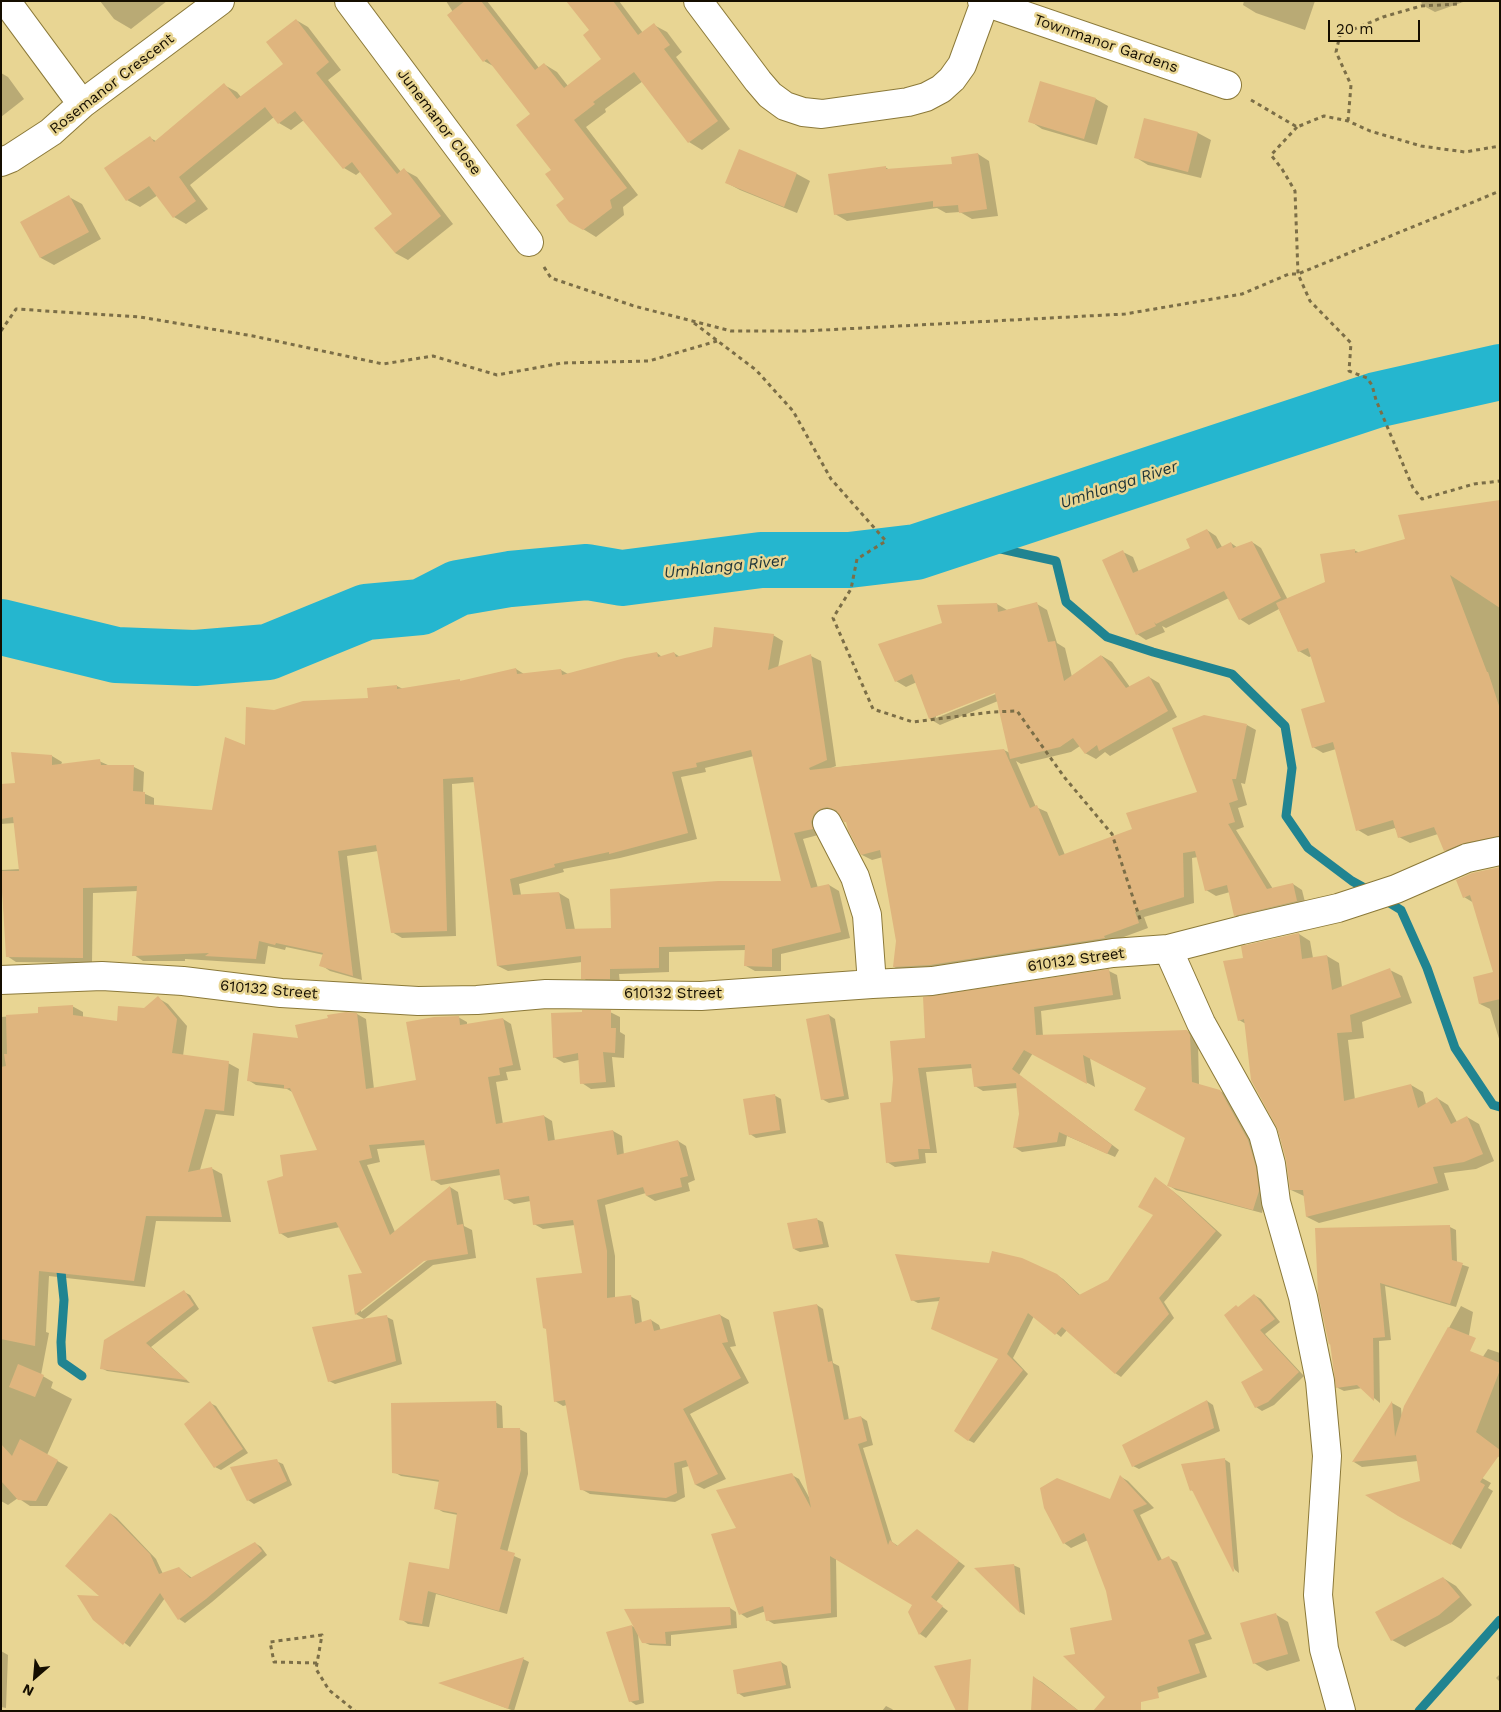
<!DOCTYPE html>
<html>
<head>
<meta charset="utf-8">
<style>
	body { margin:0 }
	#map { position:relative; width:1501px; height:1712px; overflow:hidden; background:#e8d593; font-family:"Work Sans",sans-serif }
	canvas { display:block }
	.frame { position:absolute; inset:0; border:2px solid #150e00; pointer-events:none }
	.north { position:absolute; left:10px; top:1652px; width:50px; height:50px; -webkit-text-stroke:4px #e8d593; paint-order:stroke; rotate:207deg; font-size:14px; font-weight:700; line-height:20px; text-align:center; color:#150e00 }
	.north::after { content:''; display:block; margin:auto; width:18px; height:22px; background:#150e00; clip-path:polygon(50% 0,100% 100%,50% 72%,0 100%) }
	.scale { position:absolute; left:1328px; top:20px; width:92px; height:22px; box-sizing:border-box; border:2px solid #150e00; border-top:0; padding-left:6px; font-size:15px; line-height:18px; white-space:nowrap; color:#150e00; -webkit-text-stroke:4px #e8d593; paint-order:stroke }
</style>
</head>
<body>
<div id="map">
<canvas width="1501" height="1712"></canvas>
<div class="frame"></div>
<div class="north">N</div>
<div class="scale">20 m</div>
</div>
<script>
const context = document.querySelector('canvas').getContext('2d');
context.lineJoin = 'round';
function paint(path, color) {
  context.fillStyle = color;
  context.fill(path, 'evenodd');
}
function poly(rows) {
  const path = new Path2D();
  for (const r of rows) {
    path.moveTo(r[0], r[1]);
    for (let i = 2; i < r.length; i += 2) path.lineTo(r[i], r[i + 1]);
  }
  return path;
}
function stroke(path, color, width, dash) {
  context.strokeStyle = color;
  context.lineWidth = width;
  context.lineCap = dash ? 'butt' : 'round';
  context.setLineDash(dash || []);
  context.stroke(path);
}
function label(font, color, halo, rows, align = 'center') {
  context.font = font + ' "Work Sans",sans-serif';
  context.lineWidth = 5;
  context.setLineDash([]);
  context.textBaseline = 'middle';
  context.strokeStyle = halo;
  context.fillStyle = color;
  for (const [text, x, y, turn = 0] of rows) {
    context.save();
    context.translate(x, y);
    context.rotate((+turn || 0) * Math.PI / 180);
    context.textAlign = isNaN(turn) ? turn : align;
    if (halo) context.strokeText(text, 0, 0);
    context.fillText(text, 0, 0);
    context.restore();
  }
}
paint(poly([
	[100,1,167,1,131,29,114,19],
	[446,1,487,1,539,68,544,64,557,72,568,86,603,60,591,31,567,1,619,1,643,33,654,25,667,32,682,52,676,57,730,129,702,150,689,142,643,81,605,109,606,112,586,127,638,195,623,207,624,215,596,237,583,229,566,199,532,114,495,67,484,61],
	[1244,1,1315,1,1305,30,1256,13,1243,5],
	[1421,1,1466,1,1435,12,1422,5],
	[296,20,308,27,341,70,328,80,401,172,404,170,417,177,453,224,408,260,395,253,394,214,361,171,356,175,344,168,304,120,291,130,279,123,274,117,190,185,208,209,186,224,174,217,158,195,140,207,127,200,150,138,156,141,224,85,237,92,241,97,285,64],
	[1,73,8,77,24,99,1,117],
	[1096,99,1108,106,1097,145,1042,129,1030,121],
	[1145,119,1198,133,1211,140,1201,178,1148,165,1135,157],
	[739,151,797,174,810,181,797,213,740,190,727,183],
	[978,154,989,161,998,216,972,219,960,212,946,213,937,208,847,221,835,214,885,167,890,170,953,165],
	[69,197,82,204,101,239,54,265,41,258,22,222],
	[1207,530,1216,536,1222,547,1231,543,1238,548,1252,542,1261,548,1288,600,1326,583,1354,550,1360,553,1500,538,1500,842,1455,856,1445,850,1438,834,1410,843,1399,837,1395,828,1368,836,1358,830,1336,749,1323,753,1313,747,1327,703,1312,656,1309,657,1299,651,1279,609,1249,625,1240,619,1229,598,1166,628,1162,626,1165,632,1146,640,1137,634,1123,552,1133,557,1139,572,1192,548],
	[997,604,1007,610,1037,604,1047,610,1057,643,1065,648,1072,677,1102,656,1112,662,1130,687,1149,677,1159,683,1177,717,1110,756,1105,752,1096,759,1085,753,1080,746,1071,752,1021,764,1016,761,1036,807,1047,812,1065,855,1134,829,1198,793,1247,725,1256,730,1245,784,1241,783,1247,805,1238,808,1244,827,1236,830,1273,889,1293,884,1302,890,1306,906,1245,921,1235,915,1230,892,1216,896,1206,890,1198,857,1192,858,1194,903,1144,917,1148,928,1113,941,904,972,894,967,897,941,883,857,872,860,862,855,847,822,838,812,830,814,822,834,803,839,818,888,829,885,839,891,850,938,781,954,781,971,755,971,746,966,746,950,669,952,669,972,619,974,620,984,592,984,583,978,582,962,508,971,498,966,475,782,452,784,456,936,402,938,392,932,378,851,347,856,362,980,330,971,321,965,324,955,286,947,285,950,268,946,265,964,185,959,185,961,143,961,134,955,138,891,93,893,92,963,16,962,7,956,1,870,20,869,15,823,1,824,1,785,16,784,13,754,52,756,62,762,61,765,99,761,110,766,134,767,144,772,143,793,154,798,154,806,213,811,246,747,274,711,369,699,397,686,403,689,459,680,462,682,516,669,524,674,561,670,568,674,657,653,662,657,674,653,680,657,773,635,783,641,778,668,811,656,821,661,836,766,831,768,1004,750,1010,753,998,701,940,725,930,719,917,682,906,687,896,681],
	[1000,690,1001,692,936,718,936,716],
	[754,756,783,882,613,929,575,930,569,899,559,893,521,895,519,884,564,872,563,869,620,858,697,839,681,777,706,772,705,768],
	[1500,868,1500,1042,1490,1009,1480,1004,1494,973,1474,903,1464,897],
	[1299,934,1310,941,1313,958,1327,956,1339,963,1342,987,1390,970,1402,976,1412,1003,1362,1022,1364,1038,1348,1040,1355,1100,1411,1085,1423,1092,1426,1104,1437,1098,1448,1105,1457,1122,1467,1117,1479,1124,1494,1161,1476,1169,1444,1173,1449,1190,1319,1223,1307,1217,1304,1196,1291,1190,1287,1160,1246,1024,1239,1020,1245,959],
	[1109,971,1117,975,1121,999,1041,1011,1043,1036,1187,1031,1195,1036,1198,1041,1199,1085,1220,1091,1229,1096,1256,1146,1266,1196,1262,1213,1176,1190,1168,1185,1186,1138,1147,1088,1090,1058,1095,1087,1033,1053,1019,1075,1119,1150,1115,1157,1067,1136,1065,1146,1022,1152,1014,1147,1020,1115,1018,1088,983,1091,975,1086,973,1068,926,1072,937,1153,925,1153,926,1163,895,1167,887,1162,892,1103,926,1039],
	[158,998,168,1004,187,1026,183,1056,228,1063,239,1069,234,1116,216,1114,200,1170,211,1168,222,1174,231,1222,156,1221,145,1287,49,1276,46,1332,49,1333,41,1375,53,1382,51,1388,72,1399,47,1455,68,1467,47,1506,30,1506,18,1498,8,1505,1,1501,1,1017,39,1014,72,1006,83,1012,83,1017,118,1022,144,1009],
	[610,1012,620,1017,620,1032,625,1035,624,1058,612,1057,615,1087,591,1089,582,1083,579,1060,564,1063,554,1057],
	[357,1014,366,1019,374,1089,418,1081,458,1017,467,1022,467,1026,503,1019,511,1024,521,1070,506,1072,508,1080,496,1082,503,1124,544,1116,552,1121,555,1141,613,1131,622,1136,624,1155,678,1141,686,1146,695,1180,688,1183,690,1191,655,1201,647,1196,646,1193,605,1205,615,1256,615,1298,630,1296,639,1301,642,1323,651,1320,659,1325,661,1331,720,1315,729,1320,736,1346,730,1347,749,1383,690,1414,726,1479,704,1489,696,1485,689,1466,682,1468,685,1497,675,1502,590,1494,581,1489,567,1405,563,1406,555,1401,584,1274,575,1225,543,1229,534,1224,531,1201,514,1204,506,1199,501,1175,441,1185,433,1180,426,1145,377,1149,380,1162,367,1165,395,1232,450,1187,458,1192,464,1226,472,1230,476,1258,433,1265,364,1319,356,1314,349,1276,364,1274,340,1227,288,1238,280,1233,284,1177,319,1151,294,1093,287,1089,256,1085,248,1080,300,1039],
	[428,1256,430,1258,361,1312,361,1308],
	[829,1015,835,1019,849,1099,829,1103,822,1099],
	[774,1095,781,1099,786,1133,756,1138,750,1134],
	[1161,1182,1179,1196,1222,1235,1164,1302,1174,1318,1121,1377,1115,1373,1067,1330,1061,1337,1034,1316,1013,1358,1028,1374,974,1443,968,1440,999,1359,940,1301,918,1303,912,1300,1057,1275,1063,1279,1081,1296,1109,1281,1155,1215],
	[816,1219,823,1222,829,1247,800,1252,794,1249],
	[1450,1227,1456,1230,1457,1263,1469,1267,1456,1307,1385,1286,1391,1340,1379,1341,1380,1403,1362,1388,1344,1391,1338,1388,1332,1345,1330,1344,1320,1294],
	[184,1292,190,1295,199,1309,151,1347,190,1383,107,1371,101,1368],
	[1254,1295,1261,1299,1280,1322,1265,1334,1304,1376,1274,1405,1262,1411,1256,1407,1265,1370,1239,1308],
	[817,1305,823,1309,833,1363,839,1366,849,1420,861,1417,867,1421,873,1445,863,1448,892,1542,898,1546,924,1535,965,1566,936,1602,948,1611,926,1638,920,1634,909,1612,913,1604,836,1558,837,1617,774,1624,767,1620,766,1611,747,1618,741,1614,738,1529,792,1475,799,1479,810,1499],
	[1461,1306,1473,1312,1459,1393,1488,1349,1500,1353,1500,1457,1480,1450,1470,1471,1491,1483,1488,1488,1493,1491,1461,1549,1409,1521,1422,1482,1418,1461,1362,1467,1354,1462,1392,1403,1401,1408,1402,1419,1406,1406],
	[387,1317,393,1320,402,1364,335,1384,329,1381],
	[1207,1401,1213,1405,1220,1431,1139,1469,1133,1466],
	[495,1402,502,1406,503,1429,519,1429,527,1433,528,1474,507,1553,521,1559,507,1614,436,1594,429,1627,408,1624,401,1619,410,1564,450,1571,458,1515,443,1512,436,1508,440,1482,401,1476,394,1472],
	[210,1403,216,1406,248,1453,221,1470,215,1467],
	[1224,1459,1230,1463,1239,1573,1235,1570,1195,1492,1191,1490],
	[276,1461,283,1464,292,1485,254,1504,248,1500],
	[1121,1477,1128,1481,1154,1508,1140,1515,1162,1560,1169,1558,1177,1562,1212,1639,1195,1644,1207,1677,1151,1695,1088,1540,1071,1548,1064,1543,1110,1501],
	[111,1514,117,1518,156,1559,163,1574,179,1568,192,1578,255,1543,261,1547,267,1555,212,1602,185,1623,179,1619,165,1598,130,1647,93,1619,102,1597],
	[1013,1565,1020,1568,1025,1615,1020,1612,976,1569],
	[1443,1578,1456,1586,1472,1605,1452,1622,1405,1647,1392,1640],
	[730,1608,736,1612,737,1628,671,1635,671,1646,650,1645,643,1642,638,1633,644,1703,636,1705,630,1701,608,1633,632,1626,636,1628],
	[1275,1614,1288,1622,1300,1661,1267,1671,1254,1663],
	[1,1651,8,1655,6,1708,1,1707],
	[523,1659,529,1662,514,1711,441,1683],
	[781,1662,787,1666,791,1688,744,1697,738,1693],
	[1500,1674,1500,1682,1496,1678],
	[1034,1678,1042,1682,1079,1711,1032,1711],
	[886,1706,892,1709,894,1711,882,1711]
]), '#0003');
stroke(poly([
	[955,539,1056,561,1066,602,1107,637,1153,652,1232,674,1285,726,1292,768,1286,816,1308,848,1352,881,1370,891],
	[1383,899,1401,910,1427,968,1455,1048,1493,1105,1500,1107],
	[60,1262,64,1300,61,1342,62,1362,82,1376],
	[1419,1711,1500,1620]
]), '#208491', 9);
stroke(poly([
	[1,627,116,655,195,658,268,652,366,612,421,607,458,588,510,579,587,572,622,578,761,560,849,560,916,552,1376,400,1500,372]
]), '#25b6cf', 56);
paint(poly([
	[465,1,481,1,535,70,544,63,564,88,601,59,583,35,589,30,566,1,613,1,638,35,654,23,670,45,664,49,718,121,688,143,634,72,593,102,595,104,574,120,627,188,610,200,612,208,583,230,569,222,556,205,564,199,545,174,551,170,516,125,530,114,487,59,483,62,447,15],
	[296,19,329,62,316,73,397,174,404,168,441,216,395,253,374,228,392,214,352,162,343,169,295,111,278,124,265,107,179,177,196,201,173,218,149,186,126,201,104,168,150,136,154,142,224,83,237,99,283,64,266,42],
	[1040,81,1096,98,1084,139,1028,122],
	[1144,118,1198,132,1188,172,1134,158],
	[739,149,797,173,784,207,725,183],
	[978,153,987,209,959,213,958,205,933,207,933,201,834,215,828,174,886,166,886,169,952,164,951,157],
	[69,195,89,232,40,258,20,222],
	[1500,500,1500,608,1450,575,1487,672,1488,672,1500,709,1500,836,1464,843,1444,851,1434,827,1398,838,1393,820,1356,831,1333,742,1312,748,1301,709,1325,702,1308,648,1298,652,1276,603,1325,582,1320,554,1355,549,1355,553,1405,539,1398,515],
	[1207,529,1217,549,1231,542,1233,548,1252,541,1281,598,1239,620,1224,591,1156,624,1154,622,1156,626,1136,635,1102,560,1123,550,1133,573,1190,548,1186,539],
	[1037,602,1048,642,1055,641,1064,681,1101,655,1126,688,1149,676,1168,711,1099,751,1097,745,1085,754,1073,738,1060,747,1010,759,995,693,929,719,912,674,895,682,878,644,942,623,937,605,997,603,998,612],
	[714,627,774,634,768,670,811,654,827,760,809,768,810,770,1004,749,1030,808,1037,805,1059,856,1132,829,1126,813,1197,792,1172,728,1204,715,1247,724,1236,779,1232,779,1238,800,1229,803,1235,822,1228,824,1267,889,1293,883,1297,901,1234,916,1227,885,1205,891,1195,851,1183,853,1184,897,1135,912,1139,923,1104,936,1105,938,930,965,893,967,896,941,880,850,861,855,848,830,846,822,844,822,836,810,827,807,820,809,814,814,811,822,813,829,794,833,811,888,829,884,841,932,772,949,772,967,744,966,745,945,659,947,659,968,610,969,610,979,581,979,581,956,497,966,473,777,443,779,447,931,391,933,376,845,338,851,353,976,319,966,323,953,276,943,275,945,259,941,256,959,205,956,209,953,132,956,137,886,83,888,83,958,6,957,1,871,19,871,13,817,1,819,1,784,15,783,11,752,52,755,52,765,100,759,101,765,134,765,133,791,145,792,145,804,212,810,225,737,245,745,246,707,274,710,303,701,368,698,367,688,397,685,397,689,460,679,460,681,516,668,517,674,561,669,562,675,625,658,657,652,658,657,674,652,676,657,712,647],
	[751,750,781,881,718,881,610,889,611,928,566,929,559,892,513,895,510,879,555,867,554,864,609,852,609,854,688,833,672,772,697,767,696,763],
	[1500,867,1500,999,1479,1004,1473,977,1493,972,1470,895,1463,898,1456,880,1472,873],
	[1299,933,1302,959,1327,955,1332,990,1390,968,1401,997,1350,1015,1352,1032,1337,1033,1344,1101,1411,1084,1418,1108,1437,1097,1451,1124,1467,1116,1483,1154,1464,1162,1433,1167,1438,1183,1306,1217,1303,1190,1290,1190,1286,1160,1278,1130,1251,1080,1244,1019,1238,1021,1223,961,1243,958,1241,946],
	[1109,969,1113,995,1034,1007,1036,1035,1187,1030,1190,1035,1192,1082,1220,1090,1248,1140,1256,1167,1259,1191,1253,1210,1167,1186,1185,1138,1134,1110,1146,1088,1083,1055,1087,1084,1024,1050,1012,1069,1112,1145,1107,1154,1059,1132,1057,1142,1013,1148,1019,1114,1016,1083,974,1087,971,1064,918,1068,930,1149,918,1149,919,1159,886,1163,880,1103,891,1102,893,1079,890,1041,925,1038,923,997],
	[158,996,177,1019,172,1053,229,1061,224,1111,205,1109,188,1172,212,1167,222,1217,146,1216,134,1281,39,1271,35,1346,1,1339,1,1067,6,1066,4,1054,7,1054,6,1015,38,1013,38,1007,73,1005,73,1015,117,1021,118,1006,144,1008],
	[582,1010,611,1010,611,1028,616,1028,615,1053,603,1052,606,1082,580,1084,578,1053,553,1058,551,1013,582,1012],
	[346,1012,357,1013,366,1089,416,1080,406,1022,434,1017,459,1016,460,1025,503,1018,513,1065,499,1068,500,1075,488,1077,496,1124,544,1115,548,1141,613,1130,617,1155,678,1140,688,1176,680,1178,682,1187,646,1196,643,1187,597,1200,607,1251,607,1298,631,1295,635,1324,651,1319,654,1331,720,1314,728,1342,722,1343,741,1378,683,1409,718,1474,695,1485,686,1460,674,1463,677,1493,666,1498,580,1490,565,1400,554,1402,546,1329,543,1328,536,1278,582,1273,573,1220,533,1225,529,1196,504,1200,499,1169,431,1181,424,1140,369,1145,372,1158,359,1161,390,1235,450,1186,457,1225,463,1224,468,1254,424,1261,355,1315,348,1275,362,1273,336,1222,279,1234,267,1181,283,1176,280,1155,317,1150,290,1088,284,1089,284,1085,247,1081,253,1033,298,1038,295,1025,328,1018,327,1015],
	[829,1014,844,1096,821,1100,806,1019],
	[775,1094,780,1130,749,1135,743,1099],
	[1155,1177,1173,1191,1216,1231,1159,1298,1169,1314,1115,1374,1062,1327,1055,1335,1028,1313,1007,1354,1023,1370,968,1441,954,1431,998,1359,931,1329,940,1297,911,1301,895,1254,989,1263,992,1251,1022,1258,1057,1274,1079,1295,1108,1280,1153,1215,1138,1207],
	[817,1218,823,1244,793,1249,787,1223],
	[1450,1225,1452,1260,1463,1263,1450,1304,1380,1283,1385,1337,1373,1338,1374,1401,1357,1385,1336,1388,1330,1343,1329,1345,1318,1294,1315,1228],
	[184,1290,194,1305,146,1343,187,1380,100,1369,104,1340],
	[1254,1294,1275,1319,1260,1330,1299,1372,1268,1402,1255,1408,1241,1382,1263,1370,1224,1315,1236,1305,1238,1307],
	[817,1304,828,1362,832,1361,844,1420,861,1416,867,1441,858,1444,888,1545,890,1540,897,1546,917,1529,959,1561,931,1597,943,1606,919,1635,908,1612,912,1605,830,1556,831,1613,766,1621,763,1606,739,1615,711,1534,736,1528,716,1490,792,1473,811,1508,773,1312],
	[387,1315,396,1361,328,1382,312,1327],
	[1448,1327,1476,1338,1470,1351,1500,1363,1500,1370,1476,1432,1500,1450,1500,1454,1480,1482,1485,1485,1451,1545,1398,1516,1365,1495,1420,1481,1416,1455,1352,1462,1392,1401,1395,1437,1404,1406],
	[18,1364,44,1375,35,1397,9,1387],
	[1207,1400,1214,1428,1132,1467,1122,1445],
	[210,1401,243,1449,214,1468,184,1424],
	[496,1401,497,1428,520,1428,521,1470,500,1549,515,1553,499,1611,428,1591,422,1624,399,1620,409,1562,449,1569,457,1513,434,1509,439,1480,392,1473,391,1403],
	[20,1439,58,1460,36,1501,18,1500,1,1481,1,1444,12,1456],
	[1225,1458,1234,1571,1233,1572,1192,1490,1190,1491,1181,1464],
	[277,1459,287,1481,247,1501,230,1467],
	[1120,1475,1147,1504,1133,1510,1158,1561,1169,1556,1205,1634,1188,1640,1200,1673,1157,1687,1159,1698,1141,1702,1141,1711,1093,1711,1105,1697,1063,1656,1075,1654,1070,1628,1112,1620,1106,1591,1084,1533,1063,1544,1044,1508,1040,1488,1057,1478,1110,1499],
	[110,1513,150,1554,159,1574,179,1567,190,1578,255,1542,262,1551,206,1599,178,1620,160,1593,123,1645,93,1620,77,1595,99,1596,65,1566],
	[1014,1564,1020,1613,974,1568],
	[1443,1577,1460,1597,1439,1615,1391,1641,1375,1612],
	[730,1607,731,1625,665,1632,666,1644,642,1643,624,1609],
	[1276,1613,1288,1654,1253,1664,1240,1623],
	[632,1625,639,1700,629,1702,606,1632],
	[524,1657,508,1709,438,1683],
	[971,1659,968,1711,956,1711,934,1666],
	[781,1661,786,1685,737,1694,733,1670],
	[1033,1676,1079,1711,1031,1711]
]), '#dfb57e');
const minor = poly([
	[6,1,82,104],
	[349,1,529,242],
	[698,1,758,81,770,95,785,106,803,112,822,114,908,102,926,97,941,89,952,79,962,65,985,2],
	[982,1,1227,85],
	[1,162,11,158,51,132,82,104,220,1],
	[827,823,855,877,867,915,872,984],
	[1168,949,1201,1023,1263,1134,1271,1164,1276,1202,1303,1297,1320,1381,1327,1456,1318,1595,1324,1649,1341,1711],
	[1,980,102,976,183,981,281,993,418,1001,477,1000,546,994,701,996,872,984,932,981,1113,953,1168,949,1242,930,1338,908,1396,889,1467,858,1500,851]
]);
stroke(minor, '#8b7939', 30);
stroke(poly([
	[1251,100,1297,127,1324,116,1348,121,1370,131,1421,146,1465,152,1500,146],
	[1348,121,1351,85,1336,52,1340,35,1383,17,1421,6,1458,4,1460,1],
	[1297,127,1271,155,1282,169,1295,191,1298,274,1310,301,1351,343,1349,371,1367,378,1372,385,1376,400,1413,488,1422,499,1474,484,1500,481],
	[544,267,551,278,634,306,731,331,805,331,1125,314,1242,294,1289,274,1298,274,1500,191],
	[694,323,756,370,793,411,831,479,886,541,857,559,851,589,833,618,873,709,913,722,992,712,1017,711,1065,778,1112,834,1141,922],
	[1,331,16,309,140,317,253,336,383,364,433,356,497,375,562,363,649,361,717,341],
	[317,1663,274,1662,270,1642,322,1635,316,1669,329,1690,355,1711]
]), '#7b6e47', 3, [4, 4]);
stroke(minor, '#fff', 28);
label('15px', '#150e00', '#e8d593', [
	["Townmanor Gardens",1106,44,19],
	["Rosemanor Crescent",112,84,-38],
	["Junemanor Close",439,122,53],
	["610132 Street",1076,960,-8],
	["610132 Street",269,990,5],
	["610132 Street",673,994]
]);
label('italic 16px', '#1c3338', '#e8d593', [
	["Umhlanga River",1119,485,-18],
	["Umhlanga River",725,567,-6]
]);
</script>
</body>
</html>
